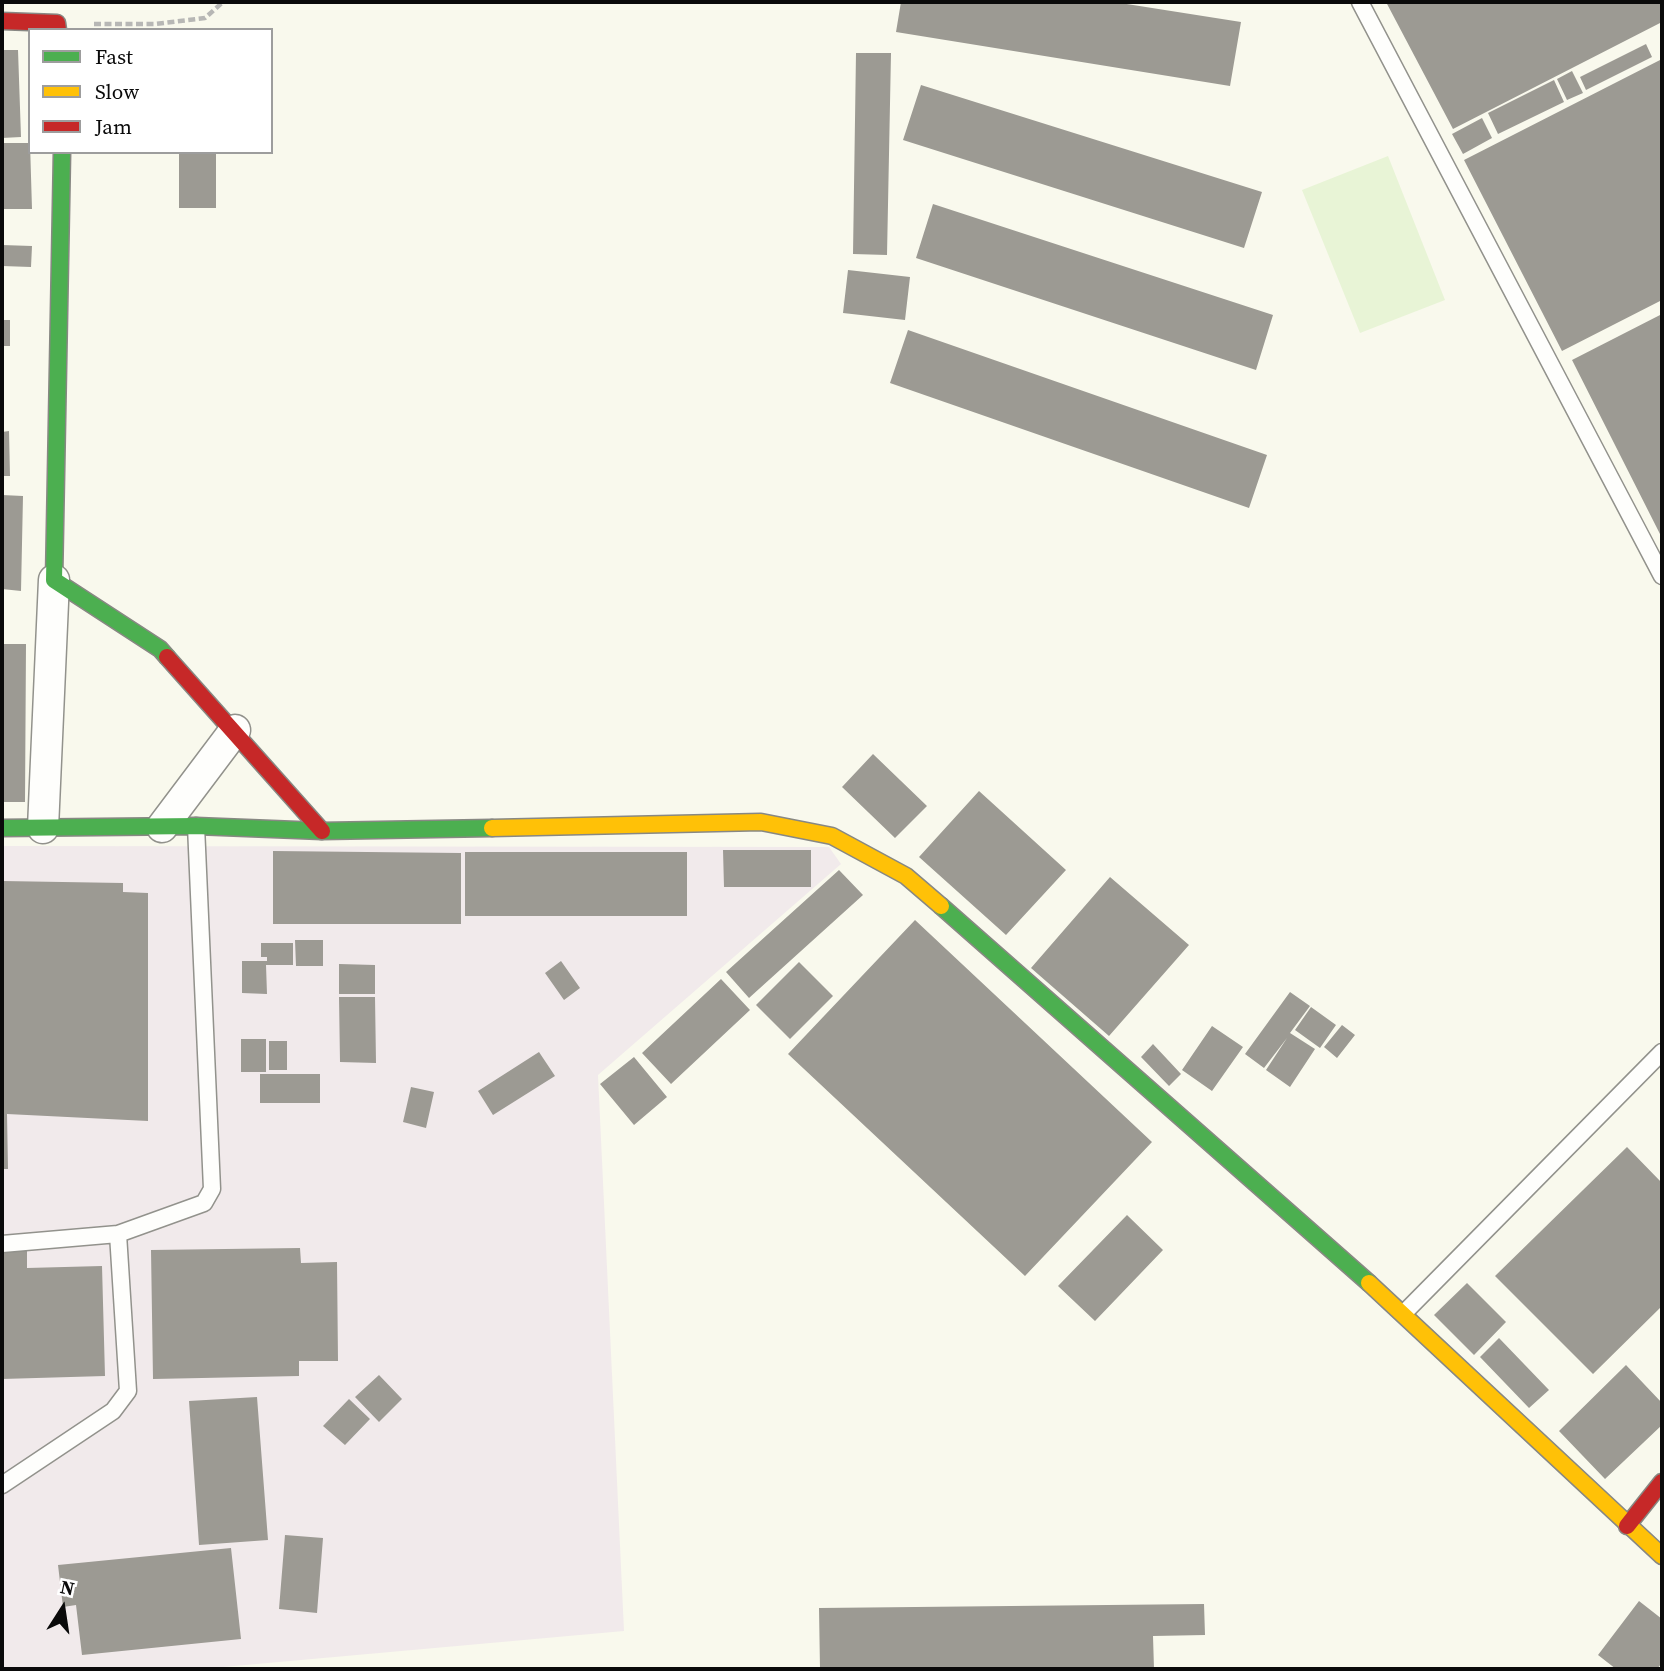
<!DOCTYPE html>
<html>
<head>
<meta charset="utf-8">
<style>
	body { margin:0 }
	#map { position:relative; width:1664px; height:1671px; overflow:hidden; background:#f9f9ed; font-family:"Source Serif 4",serif }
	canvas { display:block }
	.frame { position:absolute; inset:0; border:4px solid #0a0a0a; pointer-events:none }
	.legend { position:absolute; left:28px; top:28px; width:245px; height:126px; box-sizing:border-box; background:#fff; border:2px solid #9d9d9d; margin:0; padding:9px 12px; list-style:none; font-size:21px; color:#0a0a0a }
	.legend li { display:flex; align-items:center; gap:14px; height:35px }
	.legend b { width:35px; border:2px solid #9d9d9d }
	.north { position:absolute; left:28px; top:1573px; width:70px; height:70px; -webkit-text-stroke:5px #fff; paint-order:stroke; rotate:12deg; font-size:19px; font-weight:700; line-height:28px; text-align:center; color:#0a0a0a }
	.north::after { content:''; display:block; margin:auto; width:24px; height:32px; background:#0a0a0a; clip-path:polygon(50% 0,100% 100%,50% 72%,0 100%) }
</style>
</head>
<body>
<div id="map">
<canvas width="1664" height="1671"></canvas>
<div class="frame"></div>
<ul class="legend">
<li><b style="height:9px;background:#4caf50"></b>Fast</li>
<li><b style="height:9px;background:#ffc107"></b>Slow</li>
<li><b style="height:9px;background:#c62828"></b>Jam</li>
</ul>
<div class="north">N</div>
</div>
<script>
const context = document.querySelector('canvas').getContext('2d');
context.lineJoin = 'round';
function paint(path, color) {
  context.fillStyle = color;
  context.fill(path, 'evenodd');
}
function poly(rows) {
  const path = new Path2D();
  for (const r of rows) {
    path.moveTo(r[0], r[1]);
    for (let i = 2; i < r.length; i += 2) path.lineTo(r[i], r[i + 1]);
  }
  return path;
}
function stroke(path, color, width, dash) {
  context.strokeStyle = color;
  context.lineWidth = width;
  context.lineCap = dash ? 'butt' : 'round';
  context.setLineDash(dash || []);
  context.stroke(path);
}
paint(poly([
	[2,846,829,847,841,864,598,1075,624,1631,201,1669,2,1669]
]), '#f1eaeb');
paint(poly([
	[1388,156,1445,300,1360,333,1302,190]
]), '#e8f4d6');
paint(poly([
	[901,2,1114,2,1241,22,1230,86,896,32],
	[1386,2,1662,2,1662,22,1453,129],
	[1646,44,1652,57,1586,90,1580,77],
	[2,50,18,50,21,137,2,138],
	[856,53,891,53,887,255,853,254],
	[1662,59,1662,300,1562,351,1464,160],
	[1572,71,1583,93,1567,100,1557,79],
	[1554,80,1564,102,1498,134,1488,113],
	[921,85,1262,192,1244,248,903,140],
	[1482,118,1492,138,1463,154,1452,134],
	[2,143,30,143,32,209,2,209],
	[179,152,216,152,216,208,179,208],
	[933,204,1273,315,1256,370,916,258],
	[2,245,32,246,31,267,2,266],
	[848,270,910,277,905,320,843,313],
	[1662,314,1662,538,1572,360],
	[2,320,10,320,10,346,2,346],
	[908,330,1267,455,1249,508,890,383],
	[9,431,10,476,2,476,2,432],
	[2,495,23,496,21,591,2,589],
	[2,644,26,644,25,802,2,802],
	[873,754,927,806,895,838,842,787],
	[979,791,1066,870,1006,935,919,857],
	[723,850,811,850,811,887,724,887],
	[273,851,461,853,461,924,273,924],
	[465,852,687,852,687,916,465,916],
	[839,870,863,895,749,998,726,972],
	[1110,877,1189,945,1109,1036,1031,968],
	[2,881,123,883,123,892,148,893,148,1121,7,1114,8,1169,2,1169],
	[915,920,1152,1142,1025,1276,788,1054],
	[295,940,323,940,323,966,296,966],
	[261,943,293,943,293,965,266,965,267,994,242,993,242,961,267,961,267,957,261,957],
	[561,961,580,988,564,1000,545,973],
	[799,962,833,996,790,1039,756,1005],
	[339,964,375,965,375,994,339,994],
	[721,979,750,1010,671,1084,642,1053],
	[1290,992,1310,1006,1290,1033,1315,1049,1290,1087,1266,1070,1287,1038,1264,1068,1245,1054],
	[339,997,375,997,376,1063,340,1062],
	[1311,1007,1336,1025,1320,1048,1295,1030],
	[1342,1025,1355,1035,1337,1058,1324,1047],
	[1212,1026,1243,1047,1212,1091,1182,1070],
	[241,1039,266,1039,266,1072,241,1072],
	[269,1041,287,1041,287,1070,269,1070],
	[1153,1044,1181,1074,1169,1086,1141,1057],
	[539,1052,555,1076,493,1115,478,1091],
	[634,1057,667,1097,634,1125,600,1084],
	[260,1074,320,1074,320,1103,260,1103],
	[411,1087,434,1092,426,1128,403,1122],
	[1627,1147,1662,1183,1662,1306,1593,1374,1495,1276],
	[1127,1215,1163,1250,1095,1321,1058,1286],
	[27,1247,27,1268,102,1266,105,1376,2,1379,2,1248],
	[300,1248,301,1263,337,1262,338,1361,299,1361,299,1376,153,1379,151,1250],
	[1467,1283,1506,1322,1474,1355,1434,1315],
	[1499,1338,1549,1390,1529,1408,1480,1357],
	[1626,1365,1662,1403,1662,1425,1605,1479,1559,1431],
	[379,1375,402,1399,379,1422,355,1397],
	[257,1397,268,1540,199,1545,189,1401],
	[349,1399,370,1419,345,1445,323,1426],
	[285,1535,323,1538,317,1613,279,1609],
	[231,1548,241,1639,82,1655,76,1605,63,1607,58,1565],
	[1639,1601,1662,1619,1662,1663,1657,1669,1616,1669,1598,1655],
	[1204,1604,1205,1635,1153,1636,1154,1669,820,1669,819,1608]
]), '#9c9a93');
const lane = poly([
	[1360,2,1662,576],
	[2,1244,118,1234,204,1203,212,1189,196,826],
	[1404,1313,1662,1052],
	[2,1485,113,1411,128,1391,118,1234]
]);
const street = poly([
	[162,827,235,730],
	[43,828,54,580]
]);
const fast = poly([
	[62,152,54,580,160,649,167,657],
	[2,828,196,826,322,831,492,828],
	[941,906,1369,1283]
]);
const slow = poly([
	[492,828,761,822,832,836,906,876,941,906],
	[1369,1283,1662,1556]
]);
const jam = poly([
	[2,21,57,23,58,30],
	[167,657,322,831],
	[1627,1526,1662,1482]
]);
stroke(lane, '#92928c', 19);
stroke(street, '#92928c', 33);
stroke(fast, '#888883', 19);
stroke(slow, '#888883', 19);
stroke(jam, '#888883', 19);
stroke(poly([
	[94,24,155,24,205,18,223,2]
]), '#b7b7b5', 4.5, [7, 3.5]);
stroke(lane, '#fefefc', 16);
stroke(street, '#fefefc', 30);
stroke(fast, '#4caf50', 16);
stroke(slow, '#ffc107', 16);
stroke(jam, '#c62828', 16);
</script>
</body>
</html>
